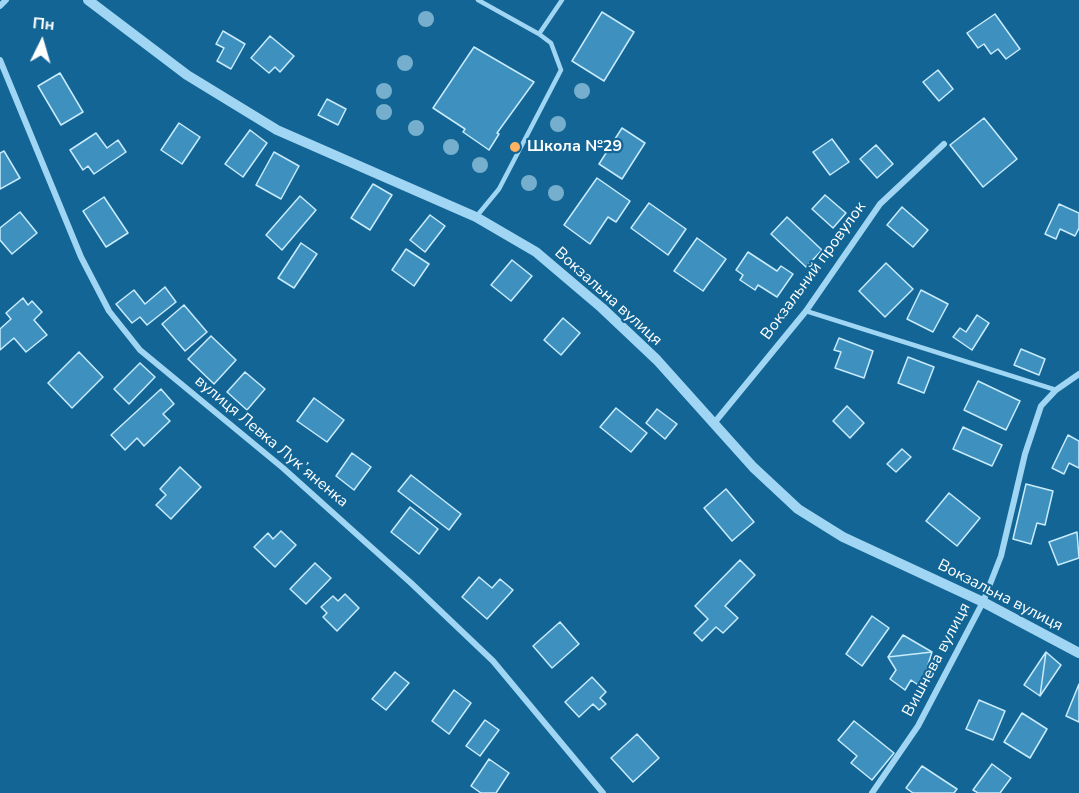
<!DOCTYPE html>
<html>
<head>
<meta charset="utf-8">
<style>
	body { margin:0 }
	#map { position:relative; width:1079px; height:793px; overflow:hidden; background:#126594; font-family:"Nunito Sans",sans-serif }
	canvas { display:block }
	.north { position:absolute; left:12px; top:12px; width:60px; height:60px; -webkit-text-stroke:4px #126594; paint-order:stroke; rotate:5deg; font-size:16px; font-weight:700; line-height:24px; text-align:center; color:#fff }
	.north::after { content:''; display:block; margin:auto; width:21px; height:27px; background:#fff; clip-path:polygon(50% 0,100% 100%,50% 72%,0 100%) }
</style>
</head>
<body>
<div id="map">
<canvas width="1079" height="793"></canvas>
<div class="north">Пн</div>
</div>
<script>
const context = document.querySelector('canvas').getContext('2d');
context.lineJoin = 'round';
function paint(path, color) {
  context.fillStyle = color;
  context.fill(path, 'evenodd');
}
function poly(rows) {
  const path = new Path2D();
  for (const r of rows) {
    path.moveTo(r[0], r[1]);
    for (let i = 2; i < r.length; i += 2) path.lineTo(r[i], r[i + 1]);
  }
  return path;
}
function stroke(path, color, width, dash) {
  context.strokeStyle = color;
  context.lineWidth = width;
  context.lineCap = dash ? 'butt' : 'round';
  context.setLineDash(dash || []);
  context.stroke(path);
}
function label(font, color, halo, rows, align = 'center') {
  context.font = font + ' "Nunito Sans",sans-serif';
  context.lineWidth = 4.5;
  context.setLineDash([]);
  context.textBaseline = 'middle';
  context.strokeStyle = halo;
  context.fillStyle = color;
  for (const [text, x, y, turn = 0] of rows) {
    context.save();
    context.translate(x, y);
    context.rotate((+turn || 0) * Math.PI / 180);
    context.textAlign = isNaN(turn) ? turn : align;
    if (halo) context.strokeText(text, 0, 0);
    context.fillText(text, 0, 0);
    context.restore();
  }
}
const building = poly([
	[602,12,634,32,604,81,572,61,602,12],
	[995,14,1020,49,1006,59,998,49,991,54,984,44,978,48,967,33,995,14],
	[223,31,245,44,231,69,217,61,224,48,216,44,223,31],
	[270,36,294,56,280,72,275,67,269,73,251,58,270,36],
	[474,47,534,82,497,133,499,134,489,150,463,132,465,129,433,108,474,47],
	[938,70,953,89,939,101,923,82,938,70],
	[60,73,83,112,61,125,38,86,60,73],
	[327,99,346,109,338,125,318,115,327,99],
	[984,118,1017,159,983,187,950,145,984,118],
	[179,123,200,137,182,164,161,150,179,123],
	[622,128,645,143,622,179,599,164,622,128],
	[250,130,267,143,243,177,225,164,250,130],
	[96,133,107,148,118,140,126,152,94,174,88,166,83,170,70,150,96,133],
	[832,139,849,162,830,175,813,152,832,139],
	[876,145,893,164,877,178,860,159,876,145],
	[4,151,20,178,0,189,0,153,4,151],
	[274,152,299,166,281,199,256,185,274,152],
	[597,178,630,201,616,222,608,217,590,244,564,225,597,178],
	[373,184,392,195,370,230,351,218,373,184],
	[825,195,846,213,833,228,812,209,825,195],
	[300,196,316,210,282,250,266,235,300,196],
	[104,197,128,233,106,247,83,211,104,197],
	[649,203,686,229,668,255,631,228,649,203],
	[1059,204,1079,213,1079,228,1075,236,1060,229,1056,239,1045,234,1059,204],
	[902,207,928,230,913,247,887,225,902,207],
	[20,212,37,233,12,254,0,240,0,228,20,212],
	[430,215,445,226,425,252,410,240,430,215],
	[787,217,822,250,806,267,771,234,787,217],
	[697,238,726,259,703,291,674,271,697,238],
	[301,243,317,254,294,288,278,278,301,243],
	[406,249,429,264,414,286,392,270,406,249],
	[748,252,777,271,781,266,793,274,777,297,758,285,755,290,740,280,743,275,736,270,748,252],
	[512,260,532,276,511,301,491,285,512,260],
	[886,263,913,289,885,317,859,291,886,263],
	[165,287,176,302,147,325,140,317,132,323,116,304,134,290,145,304,165,287],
	[921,290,948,304,933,332,907,319,921,290],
	[23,298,28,305,32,301,42,312,34,320,47,335,26,352,14,338,0,350,0,329,11,319,6,313,23,298],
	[184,305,207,332,185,351,162,324,184,305],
	[977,315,989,323,972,350,953,337,960,328,966,332,977,315],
	[563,318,580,333,561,355,544,340,563,318],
	[211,336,236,360,214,384,188,359,211,336],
	[839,338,873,351,864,378,835,368,841,352,834,350,839,338],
	[1021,349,1045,359,1039,375,1014,365,1021,349],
	[79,352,103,377,72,408,48,383,79,352],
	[908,357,934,367,924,393,898,383,908,357],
	[140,363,155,377,129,404,114,389,140,363],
	[245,372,265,389,247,410,227,392,245,372],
	[978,381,1020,401,1006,430,964,410,978,381],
	[161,389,174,404,163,414,170,421,144,446,137,438,125,450,111,435,161,389],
	[314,398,344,420,327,442,297,421,314,398],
	[847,406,864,423,850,438,833,421,847,406],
	[616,408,647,433,631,452,600,427,616,408],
	[657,409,677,424,665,439,646,423,657,409],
	[963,427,1002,445,992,466,953,449,963,427],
	[1068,435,1079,441,1079,468,1069,463,1064,474,1052,468,1068,435],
	[902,449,911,457,896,472,887,464,902,449],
	[352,453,371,467,354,490,336,476,352,453],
	[180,467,201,487,171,519,156,505,166,495,160,489,180,467],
	[411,475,461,514,449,530,398,491,411,475],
	[1026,484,1053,491,1045,525,1037,523,1031,544,1013,539,1026,484],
	[726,489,754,522,732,541,704,508,726,489],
	[949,493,980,518,957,546,926,521,949,493],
	[410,507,438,529,419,554,391,532,410,507],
	[281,531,296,545,275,567,254,547,268,533,273,539,281,531],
	[1077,532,1079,558,1058,565,1049,542,1077,532],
	[740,560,755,575,725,606,738,618,723,633,716,627,702,641,694,633,708,619,695,606,740,560],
	[315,563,331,578,306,604,290,589,315,563],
	[479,577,492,588,500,579,513,590,487,619,462,597,479,577],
	[345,594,359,608,337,631,323,617,327,613,321,607,333,596,338,601,345,594],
	[872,616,889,628,862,666,846,654,872,616],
	[560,622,579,644,552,668,533,646,560,622],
	[903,635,932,652,888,657,903,635],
	[932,652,921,687,911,680,905,690,890,679,896,670,888,657,932,652],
	[1046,652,1061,665,1040,696,1046,652],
	[1046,652,1040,696,1024,685,1046,652],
	[395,672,409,683,386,710,372,699,395,672],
	[592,677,606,692,600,698,606,704,599,710,593,704,579,717,565,702,592,677],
	[1079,684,1079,722,1066,716,1079,684],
	[454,690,471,703,449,734,432,721,454,690],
	[979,700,1005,711,993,740,966,729,979,700],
	[1022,713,1047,729,1030,758,1004,742,1022,713],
	[485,720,499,730,480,756,466,746,485,720],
	[854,721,894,753,872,780,851,763,857,756,838,740,854,721],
	[637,734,659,758,633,782,611,758,637,734],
	[489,759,509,773,496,793,481,793,471,786,489,759],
	[992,764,1011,778,1000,793,978,793,973,790,992,764],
	[922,766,957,789,954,793,913,793,906,788,922,766]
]);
paint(building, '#3e91be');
stroke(building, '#c8ebfd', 1.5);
stroke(poly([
	[478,0,539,34],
	[476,217,499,189,561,70,551,43,539,34,562,0],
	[806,311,1056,390]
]), '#a0d6f3', 4.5);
stroke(poly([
	[0,6,6,0],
	[0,60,81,257,109,311,140,350,283,468,411,583,493,661,603,793],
	[715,422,806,311,880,204,944,144],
	[872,793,918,726,983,602,1001,556,1025,454,1041,406,1056,390,1079,374]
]), '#a0d6f3', 6);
stroke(poly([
	[88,0,187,75,277,130,476,217,536,252,602,308,657,360,753,467,798,509,843,537,983,602,1079,653]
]), '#a0d6f3', 10);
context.fillStyle = '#76afce';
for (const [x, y] of [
	[426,19],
	[405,63],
	[384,91],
	[582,91],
	[384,112],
	[558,124],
	[416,128],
	[451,147],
	[480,165],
	[529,183],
	[556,193]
]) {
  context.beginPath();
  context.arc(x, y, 8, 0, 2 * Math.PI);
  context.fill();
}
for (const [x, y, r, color] of [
	[515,147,6,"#ffb362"]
]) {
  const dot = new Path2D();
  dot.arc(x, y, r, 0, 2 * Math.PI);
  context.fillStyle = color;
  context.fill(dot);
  stroke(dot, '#126594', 2);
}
label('bold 16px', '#fff', '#126594', [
	["Школа №29",527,147]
], 'left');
label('16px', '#fff', '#126594', [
	["Вокзальний провулок",814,271,-54],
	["Вокзальна вулиця",608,297,42],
	["вулиця Левка Лукʼяненка",271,442,40],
	["Вокзальна вулиця",1000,596,27],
	["Вишнева вулиця",937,660,-62]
]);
</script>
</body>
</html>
